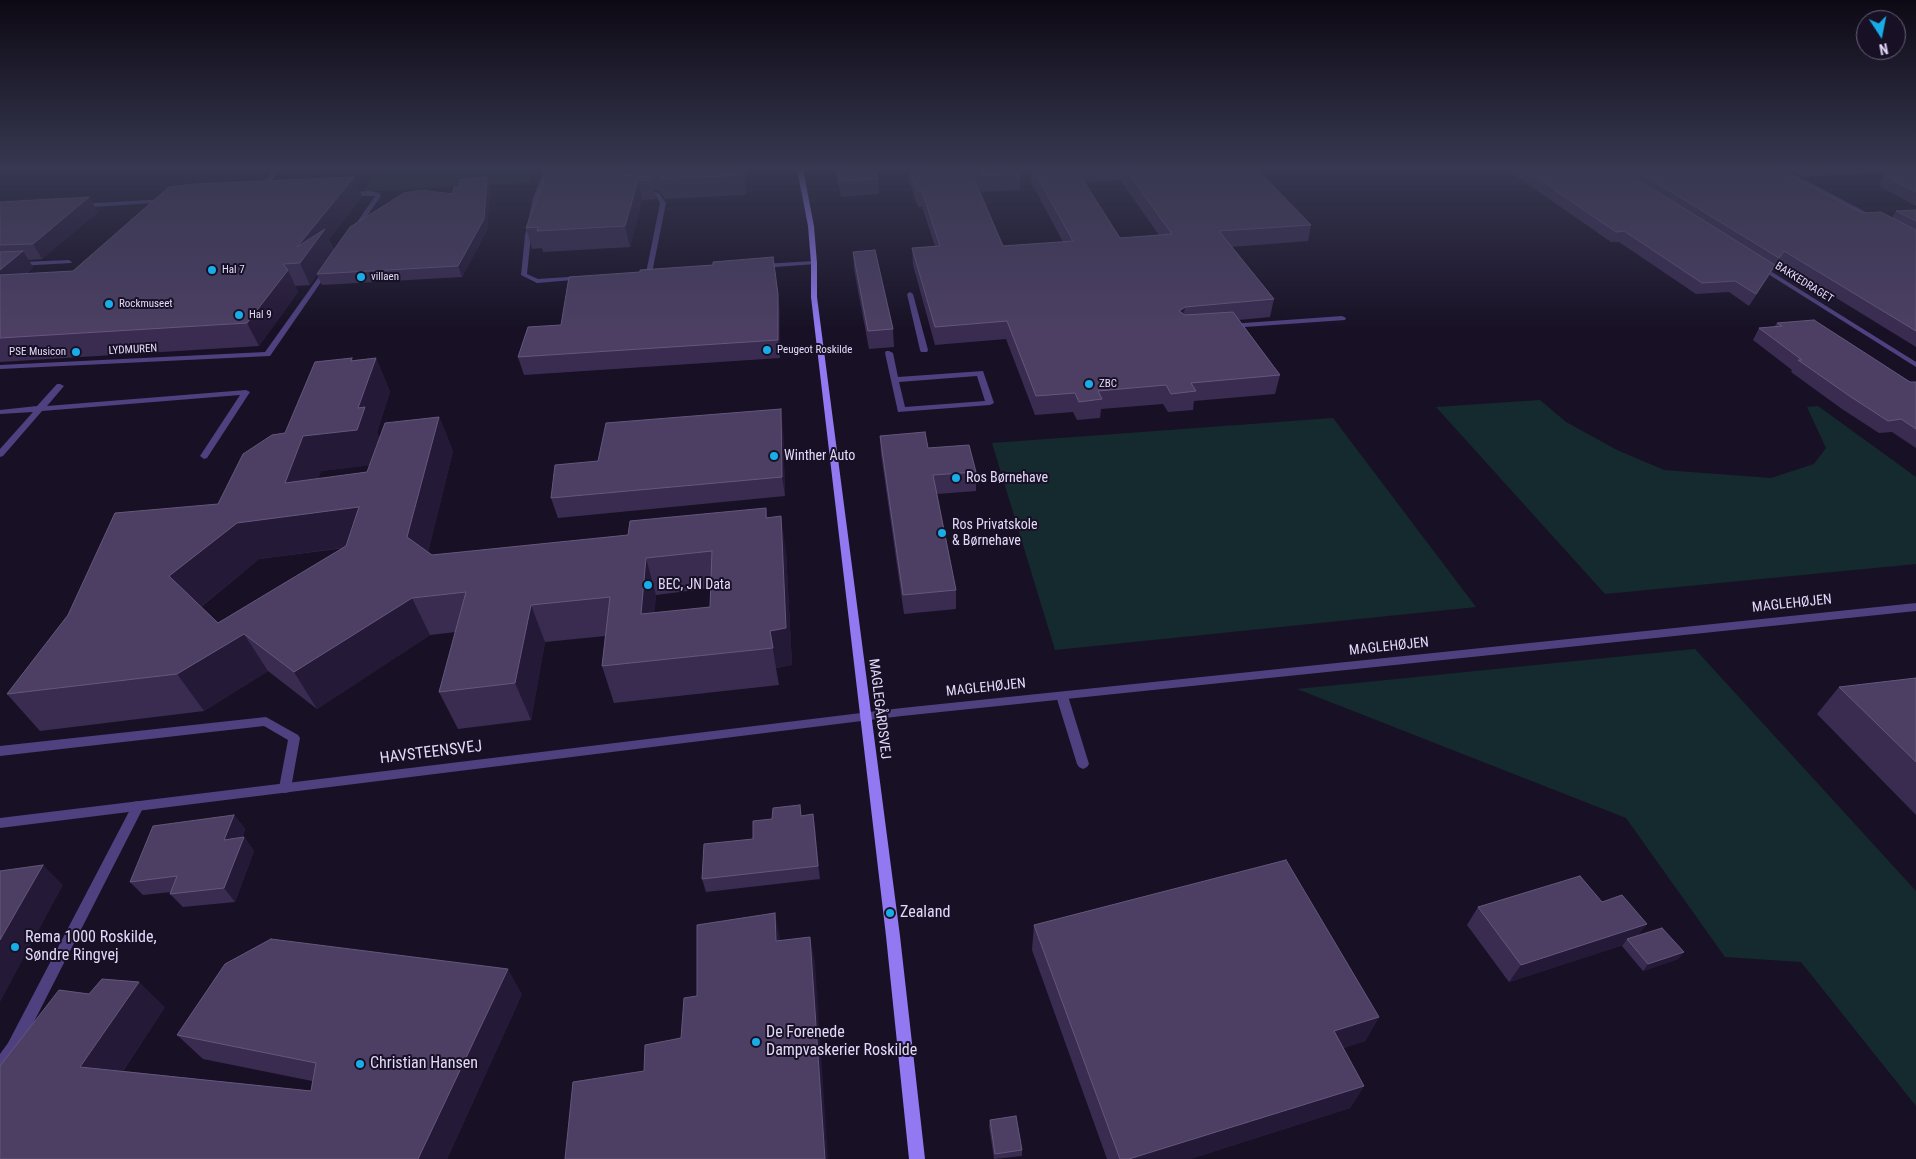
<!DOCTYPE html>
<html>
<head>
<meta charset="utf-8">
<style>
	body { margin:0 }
	#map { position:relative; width:1916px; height:1159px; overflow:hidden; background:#181125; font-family:"Roboto Condensed",sans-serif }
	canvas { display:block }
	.north { position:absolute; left:1856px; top:10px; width:50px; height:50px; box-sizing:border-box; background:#181125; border:1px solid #69617b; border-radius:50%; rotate:169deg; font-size:14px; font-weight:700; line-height:20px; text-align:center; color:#e3d9fb }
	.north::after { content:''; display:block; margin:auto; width:18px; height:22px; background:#18ade8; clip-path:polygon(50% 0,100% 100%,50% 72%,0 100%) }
</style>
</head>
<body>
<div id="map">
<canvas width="1916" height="1159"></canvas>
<div class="north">N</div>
</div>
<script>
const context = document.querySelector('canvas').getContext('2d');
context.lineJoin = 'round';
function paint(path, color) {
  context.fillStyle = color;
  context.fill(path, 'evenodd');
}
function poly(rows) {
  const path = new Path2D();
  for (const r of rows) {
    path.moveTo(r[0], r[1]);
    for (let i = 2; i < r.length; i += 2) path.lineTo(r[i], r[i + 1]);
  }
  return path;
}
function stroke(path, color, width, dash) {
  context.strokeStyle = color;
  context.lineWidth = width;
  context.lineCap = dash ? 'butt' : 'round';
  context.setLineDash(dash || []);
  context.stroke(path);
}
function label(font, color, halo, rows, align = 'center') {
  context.font = font + ' "Roboto Condensed",sans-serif';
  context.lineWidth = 4;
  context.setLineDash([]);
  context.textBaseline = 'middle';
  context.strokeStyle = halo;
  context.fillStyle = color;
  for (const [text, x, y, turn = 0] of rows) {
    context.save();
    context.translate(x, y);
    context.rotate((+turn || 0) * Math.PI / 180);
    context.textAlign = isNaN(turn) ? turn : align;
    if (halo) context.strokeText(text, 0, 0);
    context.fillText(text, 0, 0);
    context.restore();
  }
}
paint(poly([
	[377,169,533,169,530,183,363,192,374,177],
	[1540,400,1566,422,1617,450,1664,470,1771,478,1814,464,1826,448,1807,407,1818,406,1916,477,1916,564,1605,594,1436,407],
	[1333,418,1476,607,1055,650,992,443],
	[1695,649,1916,891,1916,1106,1801,962,1725,957,1626,818,1297,689]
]), '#152a2e');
paint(poly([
	[274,169,280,169,263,192,259,192,258,191,274,169],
	[545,169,551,169,539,198,531,236,527,274,538,279,583,276,586,278,585,279,537,283,521,275,525,236,533,198,545,169],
	[643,189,659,193,666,203,652,273,649,275,646,273,660,203,655,195,641,192,640,191,643,189],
	[814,261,817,263,816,264,762,268,759,266,762,264,814,261],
	[910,292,913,294,928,350,927,352,921,352,920,350,907,294,910,292],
	[1342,316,1346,318,1345,320,1230,328,1226,326,1230,324,1342,316],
	[886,351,889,351,893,353,898,377,983,371,994,403,990,405,898,412,885,353,886,351],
	[977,376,985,401,905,407,899,382,977,376],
	[57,384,60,384,64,386,47,406,246,390,250,392,207,458,204,459,200,456,240,395,42,411,3,456,0,457,0,449,33,412,0,414,0,410,37,406,57,384],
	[1062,692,1066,693,1068,696,1089,764,1087,767,1083,769,1079,767,1077,764,1056,696,1058,693,1062,692],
	[266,717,298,735,300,738,291,788,289,792,285,793,281,792,279,788,288,740,264,726,0,756,0,746,266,717],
	[138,801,142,802,144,806,142,810,18,1053,5,1072,0,1075,0,1054,8,1043,134,802,138,801]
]), '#4f417f');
paint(poly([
	[1776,169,1784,169,1879,219,1874,220,1776,169],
	[370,191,379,193,381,196,356,232,352,232,351,231,375,196,347,196,344,194,347,192,370,191],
	[165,199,167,200,167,202,80,208,77,206,80,204,165,199],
	[69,260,72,262,71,263,0,267,0,263,69,260],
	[1759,264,1916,362,1916,367,1757,267,1756,266,1759,264],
	[325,268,330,269,270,356,0,369,0,365,265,352,325,268],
	[1916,603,1916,611,902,716,0,828,0,818,902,708,1916,603]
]), '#4f417f');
paint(poly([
	[797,169,803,169,814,226,817,263,817,297,900,936,925,1159,909,1159,886,936,811,297,811,263,808,226,797,169]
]), '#9279f2');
paint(poly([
	[545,169,747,169,746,195,665,199,659,191,654,190,656,199,642,200,630,247,543,252,542,248,532,249,526,228,543,184],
	[835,169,876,169,878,179,879,194,841,197],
	[909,169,970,169,1003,246,1063,242,1031,182,1032,169,1257,169,1311,225,1308,241,1231,247,1274,299,1270,317,1239,320,1280,375,1275,394,1194,401,1193,410,1168,412,1163,404,1101,409,1100,418,1077,420,1073,412,1035,415,1006,339,935,345,913,265,912,248,935,246,922,207,918,207,909,181],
	[1120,180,1159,235,1120,238,1084,182],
	[971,169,1018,169,1021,174,1020,190,981,192],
	[1506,169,1913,169,1916,171,1916,206,1879,186,1886,172,1804,177,1793,172,1791,176,1862,213,1892,218,1896,211,1916,210,1916,347,1778,262,1749,306,1729,292,1696,294,1619,242,1611,242],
	[354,177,362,197,329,239,334,250,453,194,490,187,487,230,462,277,322,285,317,275,310,285,295,286,298,292,259,346,0,362,0,202,98,212,42,259,28,260,33,267,26,274,73,271],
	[853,252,893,329,894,347,869,349,854,269],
	[780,311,780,358,524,375,518,357],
	[1777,323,1910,382,1916,382,1916,448,1892,432,1879,433,1842,409,1791,372,1792,370,1753,340,1759,328,1774,327],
	[376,358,390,392,377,432,379,438,439,417,453,451,428,552,432,555,628,535,766,508,767,517,786,552,792,665,776,668,779,685,614,703,602,666,605,636,545,642,531,720,458,729,439,692,456,632,430,635,317,709,268,671,204,711,40,731,7,694,218,504,354,360],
	[370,465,367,472,318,479,321,471],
	[344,548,218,623,201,607,259,559],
	[711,588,710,607,654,613,656,595],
	[783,428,785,496,558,518,551,498,598,461],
	[880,436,928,448,976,472,976,491,937,494,956,590,956,609,904,614,881,454],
	[1916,678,1916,815,1817,714,1839,687],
	[813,814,815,828,820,879,706,892,702,879,753,839,802,816],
	[234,815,245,829,242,838,244,837,254,851,235,902,183,907,170,894,171,892,143,895,130,882],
	[1602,902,1647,924,1637,936,1684,952,1678,959,1643,971,1622,946,1623,945,1509,982,1467,925,1478,907],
	[1034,925,1379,1017,1365,1041,1343,1048,1364,1086,1350,1108,1190,1159,1107,1159,1032,950],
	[522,994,447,1159,0,1159,165,1007,123,1071,311,1091,312,1081,203,1059,177,1035],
	[990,1120,1022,1150,1022,1156,994,1159,989,1126]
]), '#3a2c51');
paint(poly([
	[616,169,619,169,623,187,615,170],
	[743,169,747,169,746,195,743,175],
	[354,177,362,197,329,239,334,251,310,285,300,263,297,247],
	[487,177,490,187,487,230,462,277,458,266],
	[638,180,642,200,630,247,625,226],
	[89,197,98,212,42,259,33,244],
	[23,251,33,267,0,295,0,270],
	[288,270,298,292,259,346,247,323],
	[778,294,780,311,780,358,778,340],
	[1185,307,1182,325,1179,311],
	[352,358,365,387,376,358,390,392,377,432,381,441,373,465,321,471,306,514,359,507,377,543,259,559,193,613,169,576,285,483,303,436,358,408,351,361],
	[781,409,783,428,785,496,782,477],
	[439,417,453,451,423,573,407,537],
	[781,516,786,552,792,665,776,668,770,631],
	[646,558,656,595,651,651,641,614],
	[412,598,430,635,317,709,294,672],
	[531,605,545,642,531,720,515,683],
	[244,634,268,671,204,711,177,674],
	[813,814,815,828,820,879,818,866],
	[234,815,245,829,235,854,224,840],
	[244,837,254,851,235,902,224,888],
	[43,865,63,885,0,1002,0,940],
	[775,913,780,938,781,966,776,941],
	[1647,924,1633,942,1627,939,1623,945,1509,982,1521,965],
	[810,937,815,962,828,1159,825,1159],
	[1684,952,1678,959,1643,971,1648,964],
	[508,969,522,994,447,1159,418,1159],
	[139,982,165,1007,110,1090,80,1067],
	[1379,1017,1365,1041,1321,1055,1334,1031],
	[1364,1086,1350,1108,1190,1159,1129,1159]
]), '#251938');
const building = poly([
	[545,169,616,169,615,170,617,174,650,177,652,180,638,180,625,226,537,231,538,227,526,228,543,184,545,169],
	[644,169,743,169,743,175,662,179,656,172,644,169],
	[837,169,876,169,878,179,839,181,837,169],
	[910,169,970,169,1003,246,1073,241,1033,169,1076,169,1120,238,1172,234,1125,169,1257,169,1311,225,1219,231,1274,299,1185,307,1179,311,1185,315,1233,312,1280,375,1191,383,1196,391,1171,394,1166,385,1098,391,1102,399,1079,402,1075,393,1036,396,1007,321,935,327,912,248,940,246,922,191,917,191,910,169],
	[978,169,1018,169,1021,174,982,176,978,169],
	[1524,169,1621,169,1775,265,1756,294,1735,281,1702,283,1624,231,1616,232,1524,169],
	[1634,169,1779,169,1777,169,1862,213,1881,212,1916,230,1916,331,1784,251,1779,258,1634,169],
	[1888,169,1913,169,1916,171,1916,192,1885,176,1888,169],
	[354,177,297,247,325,229,300,263,283,264,288,270,247,323,0,338,0,275,73,271,169,187,194,184,354,177],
	[487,177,484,219,458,266,317,274,350,227,404,193,421,190,453,194,454,187,459,187,460,180,487,177],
	[89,197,33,244,0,245,0,202,89,197],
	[1916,210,1916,221,1896,211,1916,210],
	[875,250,893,329,868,331,853,252,875,250],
	[23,251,0,270,0,252,23,251],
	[773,257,778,294,778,340,518,357,528,327,561,325,569,277,640,272,640,270,713,265,713,262,773,257],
	[1814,320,1910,382,1916,382,1916,429,1901,419,1888,421,1851,397,1798,360,1802,360,1759,328,1782,326,1777,323,1814,320],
	[352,358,351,361,376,358,358,408,365,407,357,430,303,436,285,483,367,472,385,423,439,417,407,537,432,555,628,535,630,521,766,508,766,518,781,516,786,628,770,631,773,648,602,666,610,597,531,605,515,683,439,692,466,592,412,598,294,672,244,634,177,674,7,694,68,615,115,513,218,504,243,454,272,435,285,433,315,362,352,358],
	[359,507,346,546,218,623,169,576,237,523,359,507],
	[712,551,710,607,641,614,646,558,712,551],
	[781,409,782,477,551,498,555,465,598,461,606,423,781,409],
	[925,432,928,448,969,445,976,472,933,475,956,590,903,595,880,436,925,432],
	[1916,678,1916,762,1839,687,1916,678],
	[800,805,801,816,813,814,818,866,702,879,704,844,753,839,753,821,772,819,773,808,800,805],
	[234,815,224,840,244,837,224,888,170,894,177,876,130,882,153,826,234,815],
	[1286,860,1379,1017,1334,1031,1364,1086,1129,1159,1120,1159,1034,925,1286,860],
	[43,865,0,940,0,871,43,865],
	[1580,876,1602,902,1622,895,1647,924,1521,965,1478,907,1580,876],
	[775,913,776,941,810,937,825,1159,565,1159,573,1082,644,1071,645,1045,681,1038,684,998,697,996,697,925,775,913],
	[1662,928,1684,952,1648,964,1627,939,1662,928],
	[271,939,508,969,418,1159,0,1159,0,1066,59,990,89,994,102,979,139,982,80,1067,311,1091,316,1063,177,1035,225,964,271,939],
	[1016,1116,1022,1150,995,1154,990,1120,1016,1116]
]);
paint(building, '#4c3f63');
stroke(building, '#64577b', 1);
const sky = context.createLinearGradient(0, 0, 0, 331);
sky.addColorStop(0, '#0d0914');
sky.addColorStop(0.51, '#373851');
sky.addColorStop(1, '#37385100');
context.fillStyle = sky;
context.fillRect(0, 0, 1916, 331);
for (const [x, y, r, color] of [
	[212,270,5,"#18ade8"],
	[361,277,5,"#18ade8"],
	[109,304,5,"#18ade8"],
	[239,315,5,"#18ade8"],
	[767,350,5,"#18ade8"],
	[76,352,5,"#18ade8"],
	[1089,384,5,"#18ade8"],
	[774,456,5,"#18ade8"],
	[956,478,5,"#18ade8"],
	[942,533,5,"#18ade8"],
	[648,585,5,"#18ade8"],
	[890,913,5,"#18ade8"],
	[15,947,5,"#18ade8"],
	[756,1042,5,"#18ade8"],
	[360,1064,5,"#18ade8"]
]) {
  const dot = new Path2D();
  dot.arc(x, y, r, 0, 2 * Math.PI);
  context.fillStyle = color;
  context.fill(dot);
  stroke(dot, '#181125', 2);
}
label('11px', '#e3d9fb', '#181125', [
	["Hal 7",222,270],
	["villaen",371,277],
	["Rockmuseet",119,304],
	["Hal 9",249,315],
	["Peugeot Roskilde",777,350],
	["PSE Musicon",66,352,"right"],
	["ZBC",1099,384]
], 'left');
label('11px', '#e3d9fb', '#181125', [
	["BAKKEDRAGET",1804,283,32],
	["LYDMUREN",133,350,-3]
]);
label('14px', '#e3d9fb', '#181125', [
	["Winther Auto",784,456],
	["Ros Børnehave",966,478],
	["Ros Privatskole",952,525],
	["& Børnehave",952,541],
	["BEC, JN Data",658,585]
], 'left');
label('14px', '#e3d9fb', '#181125', [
	["MAGLEHØJEN",1792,604,-6],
	["MAGLEHØJEN",1389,647,-6],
	["MAGLEHØJEN",986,688,-6],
	["MAGLEGÅRDSVEJ",879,709,83]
]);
label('16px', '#e3d9fb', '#181125', [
	["HAVSTEENSVEJ",431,753,-7]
]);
label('16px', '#e3d9fb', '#181125', [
	["Zealand",900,913],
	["Rema 1000 Roskilde,",25,938],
	["Søndre Ringvej",25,956],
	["De Forenede",766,1033],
	["Dampvaskerier Roskilde",766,1051],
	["Christian Hansen",370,1064]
], 'left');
</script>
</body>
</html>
